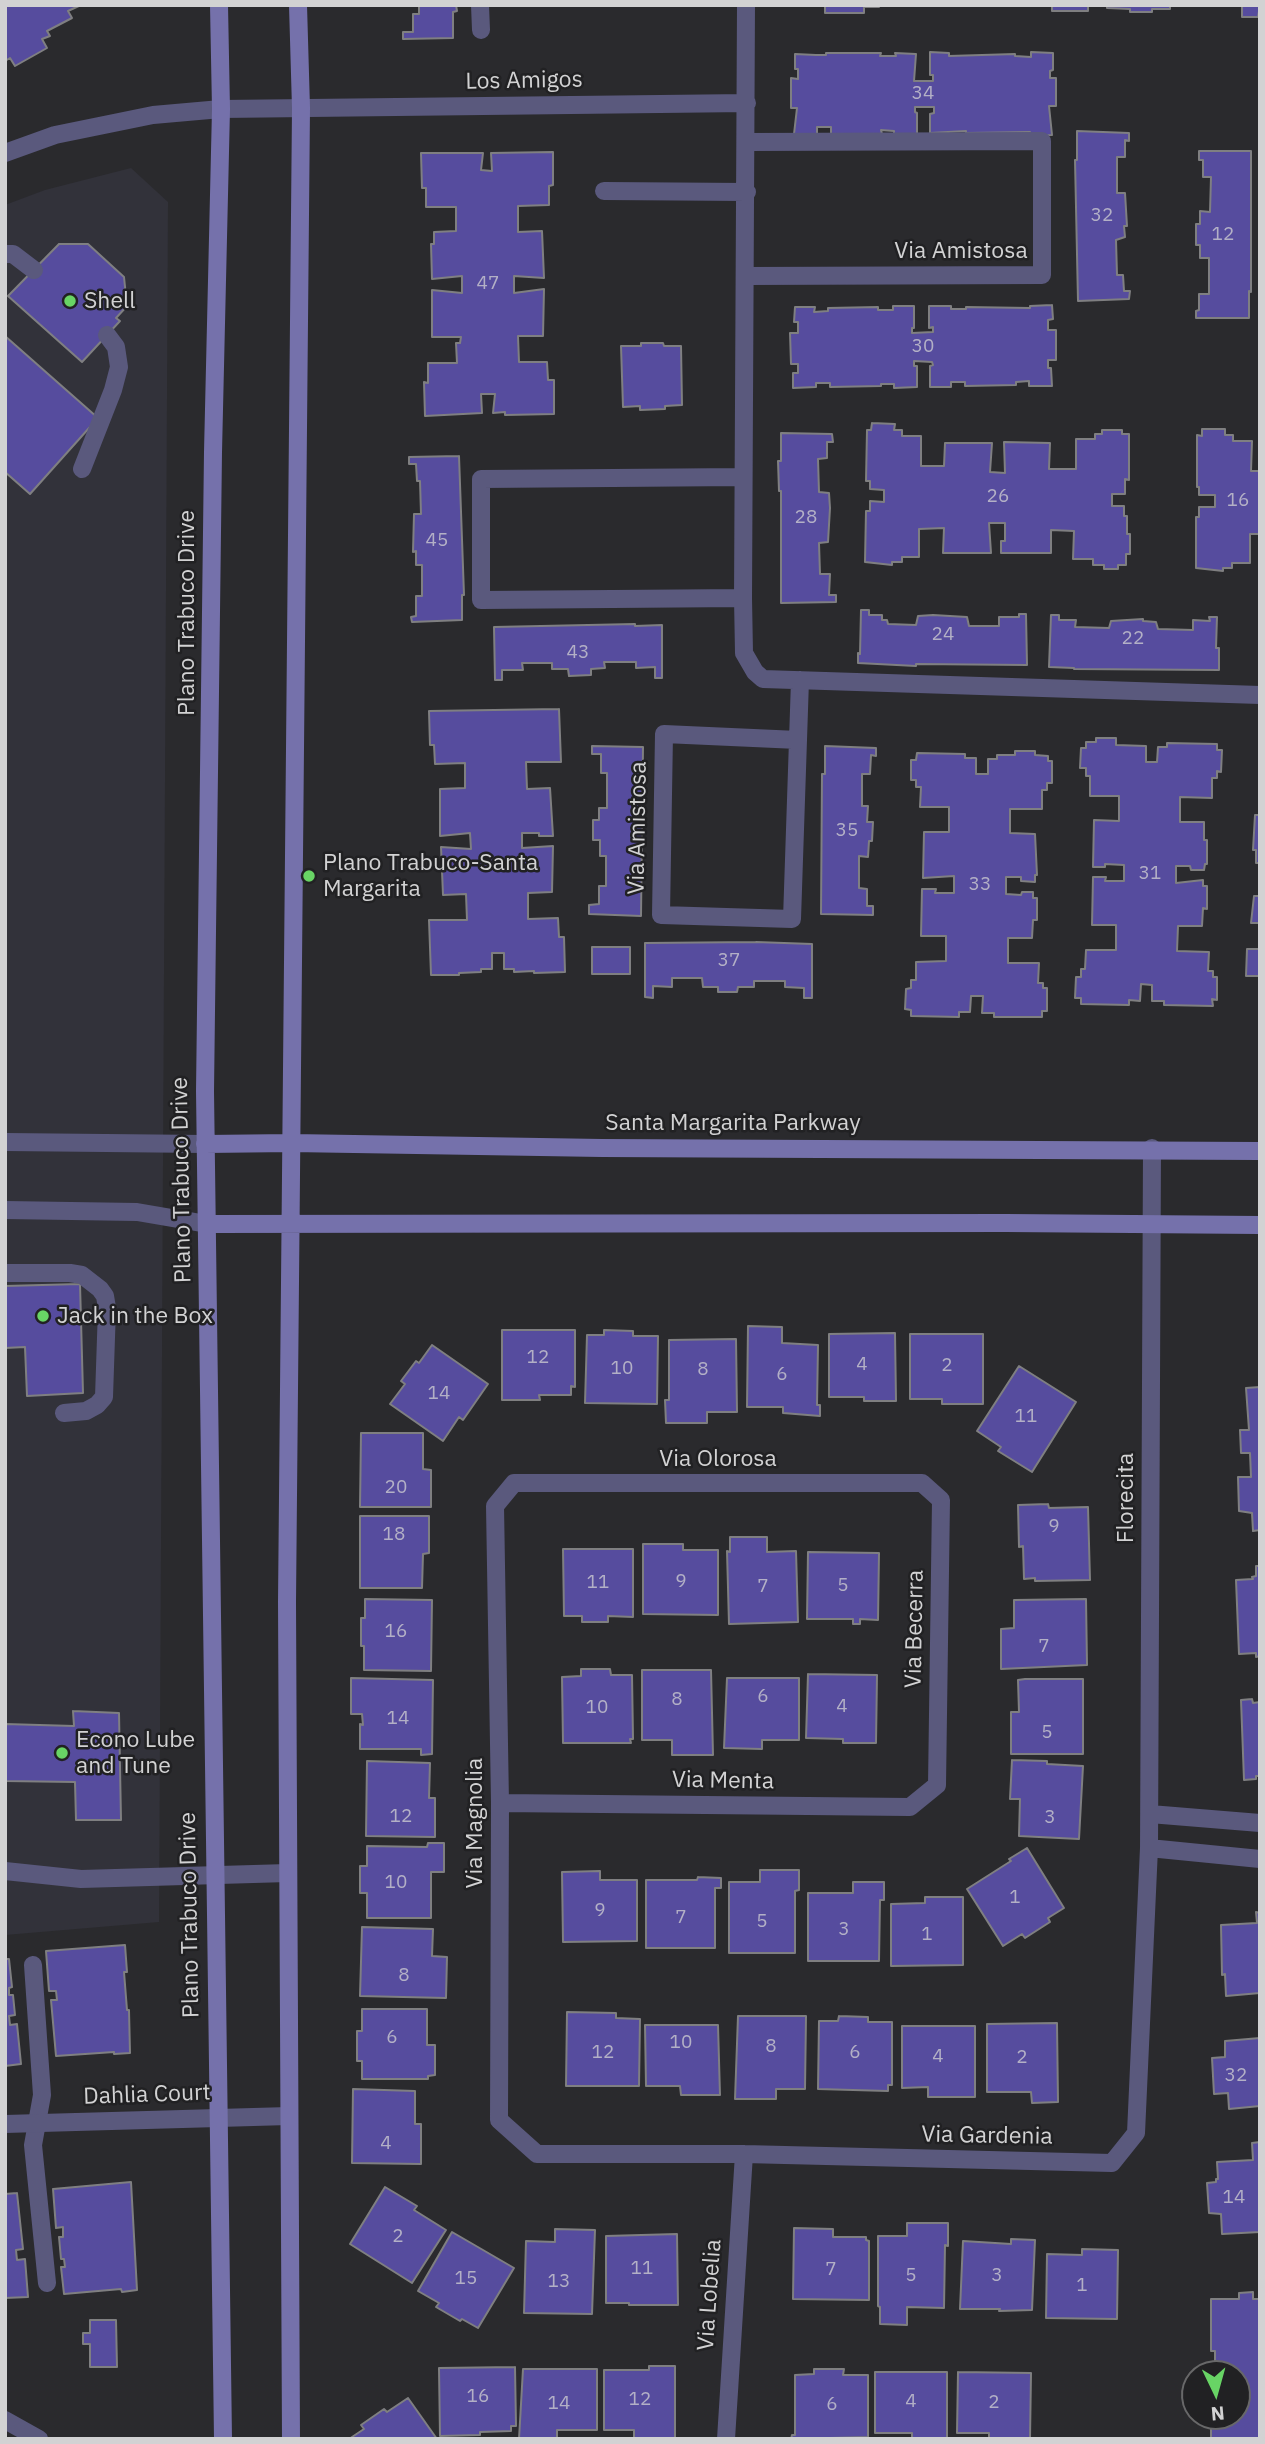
<!DOCTYPE html>
<html>
<head>
<meta charset="utf-8">
<style>
	body { margin:0 }
	#map { position:relative; width:1265px; height:2444px; overflow:hidden; background:#2a2a2d; font-family:"IBM Plex Sans",sans-serif }
	canvas { display:block }
	.frame { position:absolute; inset:0; border:7px solid #d2d2d3; pointer-events:none }
	.north { position:absolute; left:1181px; top:2360px; width:70px; height:70px; box-sizing:border-box; background:#212123; border:2px solid #686869; border-radius:50%; rotate:175deg; font-size:19px; font-weight:700; line-height:28px; text-align:center; color:#d2d2d3 }
	.north::after { content:''; display:block; margin:auto; width:24px; height:32px; background:#68d465; clip-path:polygon(50% 0,100% 100%,50% 72%,0 100%) }
</style>
</head>
<body>
<div id="map">
<canvas width="1265" height="2444"></canvas>
<div class="frame"></div>
<div class="north">N</div>
</div>
<script>
const context = document.querySelector('canvas').getContext('2d');
context.lineJoin = 'round';
function paint(path, color) {
  context.fillStyle = color;
  context.fill(path, 'evenodd');
}
function poly(rows) {
  const path = new Path2D();
  for (const r of rows) {
    path.moveTo(r[0], r[1]);
    for (let i = 2; i < r.length; i += 2) path.lineTo(r[i], r[i + 1]);
  }
  return path;
}
function stroke(path, color, width, dash) {
  context.strokeStyle = color;
  context.lineWidth = width;
  context.lineCap = dash ? 'butt' : 'round';
  context.setLineDash(dash || []);
  context.stroke(path);
}
function label(font, color, halo, rows, align = 'center') {
  context.font = font + ' "IBM Plex Sans",sans-serif';
  context.lineWidth = 5;
  context.setLineDash([]);
  context.textBaseline = 'middle';
  context.strokeStyle = halo;
  context.fillStyle = color;
  for (const [text, x, y, turn = 0] of rows) {
    context.save();
    context.translate(x, y);
    context.rotate((+turn || 0) * Math.PI / 180);
    context.textAlign = isNaN(turn) ? turn : align;
    if (halo) context.strokeText(text, 0, 0);
    context.fillText(text, 0, 0);
    context.restore();
  }
}
paint(poly([
	[131,168,168,202,159,1922,5,1935,5,205,45,190]
]), '#32323a');
const building = poly([
	[5,5,81,5,68,11,72,18,47,31,50,36,42,39,47,48,15,66,10,58,5,61,5,5],
	[419,5,456,5,457,11,453,12,453,38,403,39,403,32,413,32,413,14,419,14,419,5],
	[825,5,879,5,879,7,864,7,864,13,825,13,825,5],
	[1034,5,1088,5,1088,11,1052,11,1052,5,1034,5],
	[1107,5,1170,5,1170,9,1152,9,1152,12,1130,12,1130,9,1107,8,1107,5],
	[1242,5,1260,5,1258,17,1242,17,1242,5],
	[930,52,949,53,949,56,1015,54,1015,56,1031,57,1031,52,1053,53,1053,70,1050,71,1050,78,1056,78,1056,106,1049,106,1052,135,1030,136,1030,132,966,133,966,131,930,133,930,114,934,113,934,107,915,107,915,112,917,113,917,134,894,134,894,131,881,130,882,134,831,134,831,127,817,127,817,134,794,134,797,108,791,108,791,78,798,79,798,69,795,69,795,54,816,55,826,55,826,53,881,53,880,56,896,56,895,53,916,54,914,81,933,81,933,75,930,75,930,52],
	[1077,131,1129,133,1129,141,1125,140,1125,157,1117,157,1117,193,1125,193,1127,226,1124,226,1125,237,1116,240,1117,275,1123,275,1124,291,1130,291,1129,299,1078,301,1075,160,1077,160,1077,131],
	[1199,151,1251,151,1251,292,1249,291,1249,318,1196,318,1196,311,1199,310,1199,294,1209,294,1209,258,1200,258,1200,245,1196,245,1196,224,1200,224,1200,211,1210,212,1211,177,1203,177,1203,160,1199,160,1199,151],
	[553,152,553,185,549,186,549,205,518,206,518,232,542,231,544,278,514,276,514,293,544,289,543,336,518,336,519,362,547,362,548,380,554,380,554,414,505,415,505,412,493,413,495,394,481,394,482,413,425,416,424,382,428,383,428,363,457,363,456,343,460,343,461,337,432,337,432,290,462,293,462,276,432,279,431,244,434,244,434,232,456,231,456,207,426,207,426,188,422,188,421,153,483,153,481,170,492,171,491,153,553,152],
	[59,244,88,244,124,277,127,306,116,318,120,321,82,362,8,296,59,244],
	[1052,305,1053,319,1048,320,1048,330,1056,330,1056,360,1048,360,1048,368,1051,368,1052,386,1029,386,1029,381,1016,382,1016,385,965,386,965,382,951,382,951,387,930,387,930,366,933,365,932,362,914,361,914,366,917,366,917,387,894,388,894,384,881,384,881,386,830,387,830,383,816,383,816,387,793,388,793,373,798,373,798,364,791,364,790,333,798,333,798,322,794,322,795,307,815,307,814,312,828,311,828,308,878,307,878,310,893,310,893,306,914,306,914,328,912,328,912,333,933,332,933,327,929,328,929,306,951,306,951,309,966,309,966,307,1030,308,1030,306,1052,305],
	[5,336,98,418,30,494,5,472,5,336],
	[641,343,663,343,664,346,681,346,682,405,665,406,665,409,640,410,640,406,623,407,621,346,641,346,641,343],
	[872,423,895,424,894,430,902,430,902,436,921,436,921,466,944,466,945,443,992,443,990,472,1005,473,1004,442,1050,443,1049,469,1076,469,1076,439,1095,439,1095,434,1102,434,1102,430,1122,430,1122,434,1129,434,1129,480,1125,479,1125,494,1112,494,1112,506,1124,506,1124,516,1127,516,1127,534,1130,534,1130,554,1126,554,1126,565,1118,565,1118,569,1104,569,1104,565,1093,565,1093,559,1073,559,1074,531,1051,530,1051,553,1001,553,1001,541,1005,541,1005,523,989,523,991,553,943,553,944,528,919,529,919,557,902,557,902,562,892,562,892,565,865,562,866,511,870,511,870,501,884,502,884,490,870,489,870,481,866,481,867,430,871,430,872,423],
	[1202,429,1225,429,1225,435,1233,435,1233,441,1252,441,1251,471,1260,471,1260,534,1250,534,1250,563,1232,563,1232,568,1223,568,1223,571,1196,568,1196,517,1199,517,1199,507,1215,507,1215,495,1199,495,1199,487,1197,487,1197,435,1202,436,1202,429],
	[781,433,832,434,833,442,827,442,827,458,818,459,819,492,829,493,830,508,828,542,819,543,820,574,830,574,829,595,836,595,836,602,781,603,781,491,779,491,778,461,781,461,781,433],
	[459,456,464,595,462,595,462,620,412,622,411,617,416,616,416,596,422,596,422,565,416,565,416,551,413,552,414,514,421,514,420,481,417,481,416,464,409,464,409,457,459,456],
	[861,610,869,610,869,615,882,615,882,620,887,620,888,624,916,625,918,616,933,615,967,617,969,626,999,626,999,617,1019,617,1019,614,1026,614,1027,665,916,664,916,666,858,663,858,653,860,654,861,610],
	[1051,615,1059,615,1059,620,1076,620,1075,627,1109,628,1111,621,1143,619,1143,621,1156,622,1158,629,1193,630,1193,620,1210,621,1209,617,1217,617,1216,648,1219,648,1219,670,1074,669,1074,668,1049,667,1051,615],
	[635,624,635,626,662,625,662,678,655,678,655,667,636,668,636,662,604,662,605,668,591,669,591,675,569,676,568,669,552,669,552,663,522,663,523,670,502,670,502,680,495,680,494,627,635,624],
	[559,709,561,762,526,762,527,789,550,788,553,836,539,836,539,833,522,833,522,848,553,846,552,892,528,893,528,919,558,918,559,937,564,937,565,972,534,973,534,971,514,972,514,969,504,969,504,953,492,953,492,969,481,969,481,972,459,973,459,975,431,975,429,920,467,920,466,894,443,895,441,847,471,849,470,833,440,836,440,789,465,788,465,763,435,764,434,745,430,745,429,711,559,709],
	[1096,738,1116,738,1116,745,1146,746,1146,762,1157,762,1158,747,1167,747,1167,743,1217,744,1217,750,1222,750,1221,772,1217,771,1217,778,1212,778,1212,798,1180,797,1180,822,1204,822,1204,840,1207,840,1207,864,1205,864,1204,870,1191,870,1190,866,1176,866,1176,883,1203,880,1203,886,1207,886,1207,909,1203,908,1202,926,1178,926,1177,951,1209,952,1208,971,1213,971,1213,977,1217,977,1217,1000,1212,999,1213,1006,1164,1005,1164,1001,1152,1001,1152,985,1141,984,1140,1001,1129,1000,1129,1005,1081,1004,1081,998,1075,998,1076,977,1081,977,1081,969,1085,969,1086,950,1116,950,1116,925,1092,925,1093,877,1106,877,1105,881,1124,881,1124,865,1105,864,1105,867,1093,867,1094,820,1119,821,1119,796,1090,796,1090,776,1086,776,1086,768,1080,768,1081,748,1086,748,1086,742,1096,742,1096,738],
	[592,746,643,747,641,916,589,914,589,905,599,904,599,886,606,886,606,856,600,856,600,840,593,840,593,820,599,820,599,808,607,808,607,773,601,773,601,754,592,754,592,746],
	[825,746,876,748,876,756,871,755,870,774,862,774,862,806,868,806,867,822,873,822,872,841,869,841,868,857,859,856,859,888,867,889,867,906,873,906,873,915,821,914,822,774,825,774,825,746],
	[1015,751,1035,751,1035,755,1048,756,1048,761,1052,761,1052,783,1047,783,1047,790,1042,790,1042,809,1010,809,1010,833,1035,834,1037,875,1035,875,1035,882,1021,881,1021,877,1006,877,1006,894,1021,895,1022,892,1033,892,1033,898,1037,898,1037,920,1033,920,1032,938,1008,938,1008,963,1039,963,1038,983,1043,983,1043,988,1047,988,1047,1011,1042,1011,1042,1017,994,1017,994,1013,982,1013,983,996,971,996,970,1012,959,1012,959,1017,911,1016,911,1010,905,1009,906,989,911,988,911,980,916,980,916,962,946,961,946,936,921,936,922,889,936,889,935,893,954,893,954,876,923,878,924,832,949,832,949,807,920,807,921,787,916,787,916,780,911,780,911,760,916,760,917,753,965,754,965,758,976,758,976,774,988,774,988,759,997,759,997,755,1015,755,1015,751],
	[1255,815,1260,815,1260,863,1256,863,1256,850,1253,850,1255,815],
	[1254,896,1260,896,1260,923,1251,923,1254,896],
	[756,942,812,944,812,998,804,998,804,988,785,987,785,981,754,981,754,987,738,987,737,992,718,992,718,987,703,987,702,978,672,978,672,987,653,986,653,998,645,997,645,943,756,942],
	[592,947,630,947,630,974,592,974,592,947],
	[1247,949,1260,949,1260,976,1246,976,1247,949],
	[80,1284,83,1393,27,1396,25,1347,5,1348,5,1286,80,1284],
	[748,1326,782,1327,782,1343,818,1345,817,1405,820,1405,820,1416,783,1413,783,1407,747,1407,748,1326],
	[502,1330,575,1330,575,1387,571,1386,571,1395,539,1395,540,1400,502,1400,502,1330],
	[604,1330,633,1331,633,1336,658,1336,657,1404,585,1403,587,1335,604,1335,604,1330],
	[895,1333,896,1401,864,1401,864,1397,829,1397,829,1334,895,1333],
	[910,1334,983,1334,983,1404,942,1404,942,1399,910,1399,910,1334],
	[736,1339,737,1412,707,1412,707,1423,666,1423,665,1400,669,1400,669,1340,736,1339],
	[432,1345,488,1384,463,1420,459,1417,443,1441,390,1404,405,1384,401,1381,416,1361,419,1363,432,1345],
	[1019,1366,1076,1402,1032,1472,998,1451,1001,1447,977,1431,1019,1366],
	[1260,1387,1260,1530,1253,1531,1252,1513,1239,1511,1238,1477,1251,1477,1250,1453,1241,1453,1240,1430,1249,1430,1246,1388,1260,1387],
	[361,1433,423,1433,423,1469,431,1470,431,1507,360,1507,361,1433],
	[1048,1504,1049,1508,1088,1507,1090,1580,1035,1581,1035,1578,1024,1579,1023,1546,1019,1547,1018,1505,1048,1504],
	[360,1516,429,1516,429,1553,423,1554,422,1588,360,1588,360,1516],
	[730,1537,767,1537,767,1552,796,1551,798,1622,729,1624,727,1551,730,1552,730,1537],
	[643,1544,683,1544,683,1550,718,1550,718,1615,643,1614,643,1544],
	[563,1549,633,1549,633,1617,608,1616,608,1622,582,1622,582,1616,564,1616,563,1549],
	[808,1552,879,1553,878,1620,860,1619,860,1624,853,1624,853,1619,807,1619,808,1552],
	[1256,1566,1260,1566,1260,1656,1256,1657,1256,1653,1239,1654,1236,1580,1253,1579,1252,1577,1256,1576,1256,1566],
	[365,1599,432,1600,431,1671,364,1670,364,1646,361,1646,361,1618,365,1618,365,1599],
	[1086,1599,1087,1665,1001,1669,1001,1629,1014,1628,1014,1600,1086,1599],
	[581,1669,610,1669,611,1675,632,1675,633,1739,630,1739,631,1743,563,1743,562,1677,581,1676,581,1669],
	[642,1670,711,1670,713,1755,672,1755,672,1740,642,1740,642,1670],
	[808,1674,877,1675,876,1743,843,1743,843,1739,806,1738,808,1674],
	[351,1678,433,1680,432,1754,421,1755,421,1749,360,1749,360,1724,363,1725,362,1714,351,1714,351,1678],
	[727,1678,799,1678,799,1740,762,1740,762,1749,724,1748,727,1678],
	[1025,1679,1083,1679,1083,1754,1011,1754,1011,1712,1019,1712,1018,1680,1025,1679],
	[1252,1699,1253,1703,1260,1702,1260,1776,1256,1776,1256,1779,1244,1780,1241,1700,1252,1699],
	[73,1711,119,1713,121,1820,76,1820,75,1782,5,1781,5,1724,74,1726,73,1711],
	[1012,1760,1047,1761,1047,1764,1083,1766,1079,1839,1019,1836,1020,1799,1010,1799,1012,1760],
	[367,1761,430,1763,429,1798,435,1798,435,1837,366,1836,367,1761],
	[428,1843,444,1843,444,1872,431,1872,431,1918,367,1918,367,1893,360,1893,360,1866,367,1866,367,1846,427,1847,428,1843],
	[1027,1848,1064,1908,1048,1918,1050,1922,1025,1938,1022,1934,1003,1946,967,1889,1011,1861,1009,1859,1027,1848],
	[760,1870,799,1870,799,1890,795,1891,795,1953,729,1953,729,1882,760,1882,760,1870],
	[600,1871,600,1880,637,1880,637,1941,563,1942,562,1872,600,1871],
	[698,1877,721,1878,721,1888,715,1888,715,1948,646,1948,646,1880,697,1880,698,1877],
	[853,1882,884,1882,884,1900,880,1900,879,1961,808,1961,808,1893,853,1893,853,1882],
	[925,1897,963,1897,963,1965,891,1966,891,1904,925,1903,925,1897],
	[1256,1912,1260,1913,1260,1993,1226,1996,1225,1974,1222,1975,1221,1925,1257,1923,1256,1912],
	[362,1927,433,1929,432,1956,447,1957,446,1998,360,1996,362,1927],
	[125,1945,127,1972,124,1972,127,2010,129,2010,130,2053,114,2054,114,2052,56,2056,51,2000,57,2000,56,1991,49,1991,46,1951,125,1945],
	[5,1959,9,1959,12,1987,9,1988,9,1995,13,1995,15,2015,9,2016,10,2025,17,2024,21,2064,5,2066,5,1959],
	[362,2009,427,2009,427,2045,435,2045,435,2075,428,2076,428,2079,362,2079,362,2061,357,2061,357,2031,362,2031,362,2009],
	[567,2012,616,2013,616,2018,640,2019,639,2086,566,2086,567,2012],
	[738,2016,806,2016,805,2089,776,2089,776,2099,735,2099,738,2016],
	[839,2016,868,2017,868,2022,892,2022,892,2085,888,2085,888,2091,818,2089,819,2021,838,2021,839,2016],
	[1057,2023,1058,2102,1032,2103,1031,2092,987,2092,987,2024,1057,2023],
	[645,2025,718,2025,720,2095,681,2095,680,2086,646,2086,645,2025],
	[902,2026,975,2026,975,2097,928,2097,928,2087,902,2088,902,2026],
	[1260,2038,1260,2106,1229,2109,1228,2093,1214,2094,1212,2058,1225,2057,1225,2041,1260,2038],
	[353,2089,415,2091,415,2124,421,2124,421,2164,352,2163,353,2089],
	[1260,2142,1260,2232,1222,2234,1221,2214,1209,2213,1207,2183,1216,2182,1216,2179,1218,2179,1217,2162,1253,2160,1252,2143,1260,2142],
	[131,2182,137,2290,122,2292,121,2289,64,2294,61,2267,65,2267,64,2259,61,2259,59,2237,63,2237,63,2227,56,2228,53,2189,131,2182],
	[385,2187,417,2206,414,2210,446,2230,412,2283,350,2244,385,2187],
	[17,2193,23,2249,16,2250,17,2260,25,2259,28,2297,5,2298,5,2194,17,2193],
	[907,2223,948,2223,948,2246,945,2245,944,2308,907,2307,907,2325,880,2324,880,2307,878,2306,878,2236,907,2236,907,2223],
	[794,2228,833,2229,833,2237,866,2237,866,2240,869,2241,869,2300,793,2299,794,2228],
	[555,2229,595,2230,592,2314,524,2313,526,2241,555,2242,555,2229],
	[452,2232,514,2268,478,2328,462,2319,460,2321,436,2307,439,2303,418,2291,452,2232],
	[677,2234,678,2305,629,2305,629,2303,606,2303,606,2236,677,2234],
	[1011,2239,1035,2240,1032,2310,999,2311,1000,2309,960,2309,963,2241,1011,2244,1011,2239],
	[1082,2249,1118,2250,1117,2319,1046,2318,1047,2254,1082,2255,1082,2249],
	[1253,2292,1253,2299,1260,2299,1260,2439,1211,2439,1211,2416,1237,2416,1237,2374,1211,2374,1211,2364,1215,2364,1215,2351,1211,2351,1211,2299,1239,2299,1239,2293,1253,2292],
	[90,2320,116,2320,117,2367,90,2367,90,2344,83,2344,83,2333,90,2333,90,2320],
	[649,2366,675,2366,675,2439,634,2439,634,2430,604,2430,604,2370,649,2370,649,2366],
	[515,2367,516,2426,511,2426,511,2431,480,2432,480,2435,440,2436,439,2368,515,2367],
	[523,2369,597,2369,597,2430,557,2430,557,2439,519,2439,523,2369],
	[814,2369,844,2369,843,2375,868,2375,868,2437,791,2439,792,2435,795,2435,795,2375,814,2374,814,2369],
	[875,2372,947,2372,947,2439,912,2439,912,2433,875,2433,875,2372],
	[958,2372,1031,2373,1030,2439,989,2439,989,2433,957,2433,958,2372],
	[408,2398,437,2439,349,2439,364,2429,361,2425,384,2409,387,2412,408,2398]
]);
paint(building, '#564c9e');
stroke(building, '#7f7f81', 2);
stroke(poly([
	[5,254,13,254,34,270],
	[82,469,113,390,119,367,116,347,107,335],
	[5,1142,205,1144],
	[5,1210,137,1212,207,1224],
	[5,1273,70,1273,82,1275,100,1289,105,1296,107,1308,104,1397,97,1405,86,1411,64,1413],
	[5,1871,81,1879,288,1873],
	[33,1965,42,2095,33,2145,47,2283]
]), '#5a597d', 18);
stroke(poly([
	[480,5,481,30],
	[746,5,743,598,744,653,755,672,763,679,1260,695],
	[5,153,55,135,153,115,221,109,747,103],
	[604,191,747,192],
	[746,276,1042,275,1042,141,747,142],
	[743,598,481,600,481,479,743,477],
	[798,740,664,734,661,915,792,919,798,740,800,680],
	[500,1803,910,1807,937,1785,941,1500,922,1483,514,1483,495,1506,500,1803,499,2120,537,2154,744,2154,1112,2163,1136,2133,1149,1848,1152,1148],
	[1150,1814,1260,1823],
	[1149,1848,1260,1859],
	[5,2124,289,2116],
	[5,2420,39,2439],
	[726,2439,744,2154]
]), '#5a597d', 18);
stroke(poly([
	[219,5,221,109,213,452,205,1091,223,2439],
	[205,1144,292,1143,602,1148,1260,1151],
	[207,1224,1006,1223,1260,1225],
	[291,2439,287,1601,301,108,298,5]
]), '#7571ab', 18);
for (const [x, y, r, color] of [
	[70,301,7,"#68d465"],
	[309,876,7,"#68d465"],
	[43,1316,7,"#68d465"],
	[62,1753,7,"#68d465"]
]) {
  const dot = new Path2D();
  dot.arc(x, y, r, 0, 2 * Math.PI);
  context.fillStyle = color;
  context.fill(dot);
  stroke(dot, '#212123', 2.5);
}
label('19px', '#b3b0c6', null, [
	["34",923,94],
	["32",1102,216],
	["12",1223,235],
	["47",488,284],
	["30",923,347],
	["26",998,497],
	["16",1238,501],
	["28",806,518],
	["45",437,541],
	["24",943,635],
	["22",1133,639],
	["43",578,653],
	["35",847,831],
	["31",1150,874],
	["33",980,885],
	["37",729,961],
	["12",538,1358],
	["4",862,1365],
	["2",947,1366],
	["10",622,1369],
	["8",703,1370],
	["6",782,1375],
	["14",439,1394],
	["11",1026,1417],
	["20",396,1488],
	["9",1054,1527],
	["18",394,1535],
	["9",681,1582],
	["11",598,1583],
	["5",843,1586],
	["7",763,1587],
	["16",396,1632],
	["7",1044,1647],
	["6",763,1697],
	["8",677,1700],
	["4",842,1707],
	["10",597,1708],
	["14",398,1719],
	["5",1047,1733],
	["12",401,1817],
	["3",1050,1818],
	["10",396,1883],
	["1",1015,1898],
	["9",600,1911],
	["7",681,1918],
	["5",762,1922],
	["3",844,1930],
	["1",927,1935],
	["8",404,1976],
	["6",392,2038],
	["10",681,2043],
	["8",771,2047],
	["12",603,2053],
	["6",855,2053],
	["4",938,2057],
	["2",1022,2058],
	["32",1236,2076],
	["4",386,2144],
	["14",1234,2198],
	["2",398,2237],
	["11",642,2269],
	["7",831,2270],
	["5",911,2276],
	["3",997,2276],
	["15",466,2279],
	["13",559,2282],
	["1",1082,2286],
	["16",478,2397],
	["12",640,2400],
	["4",911,2402],
	["2",994,2403],
	["14",559,2404],
	["6",832,2405]
]);
label('23px', '#d2d2d3', '#212123', [
	["Los Amigos",524,81,-1],
	["Via Amistosa",961,251],
	["Plano Trabuco Drive",187,613,-90],
	["Via Amistosa",638,828,-89],
	["Santa Margarita Parkway",733,1123],
	["Plano Trabuco Drive",182,1180,-91],
	["Via Olorosa",718,1459],
	["Florecita",1126,1498,-90],
	["Via Becerra",915,1629,-89],
	["Via Menta",723,1781,1],
	["Via Magnolia",475,1823,-90],
	["Plano Trabuco Drive",190,1915,-91],
	["Dahlia Court",147,2095,-2],
	["Via Gardenia",987,2136,1],
	["Via Lobelia",710,2295,-86]
]);
label('23px', '#d2d2d3', '#212123', [
	["Shell",84,301],
	["Plano Trabuco-Santa",323,863],
	["Margarita",323,889],
	["Jack in the Box",57,1316],
	["Econo Lube",76,1740],
	["and Tune",76,1766]
], 'left');
</script>
</body>
</html>
